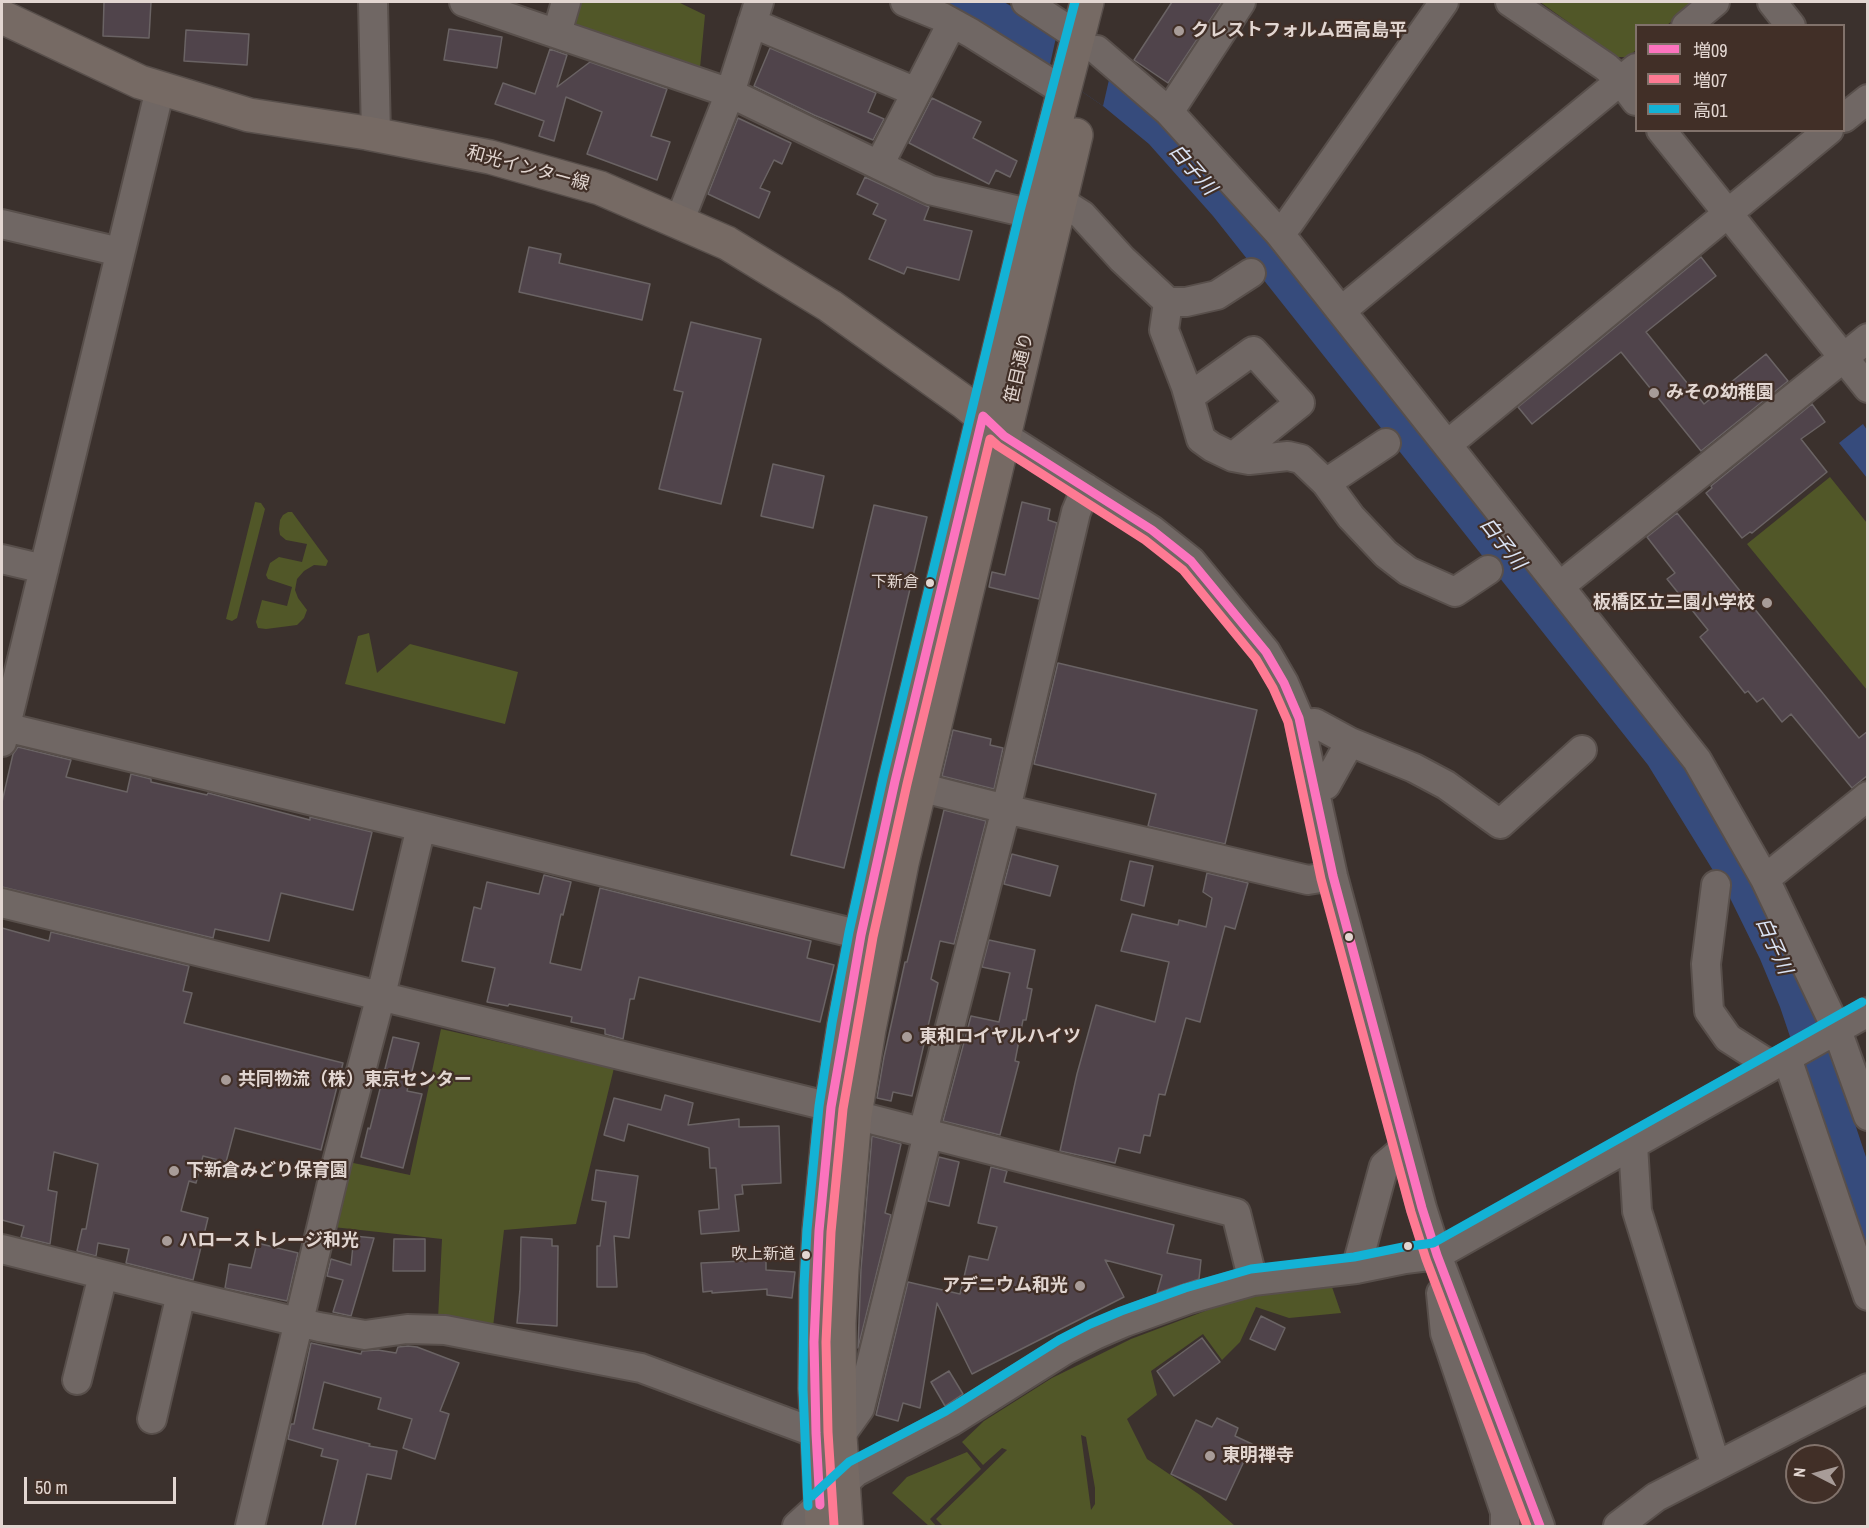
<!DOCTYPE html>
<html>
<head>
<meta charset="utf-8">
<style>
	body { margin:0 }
	#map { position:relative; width:1869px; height:1528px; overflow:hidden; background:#3b312d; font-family:"Archivo Narrow","Noto Sans JP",sans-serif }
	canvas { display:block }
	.frame { position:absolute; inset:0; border:3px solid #e2d6d1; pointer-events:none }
	.legend { position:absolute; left:1635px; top:24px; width:210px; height:108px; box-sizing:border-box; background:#412f27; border:2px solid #81726b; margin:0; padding:8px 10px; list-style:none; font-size:18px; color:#e2d6d1 }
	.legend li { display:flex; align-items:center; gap:12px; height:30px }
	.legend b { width:30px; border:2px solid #81726b }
	.north { position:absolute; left:1785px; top:1444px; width:60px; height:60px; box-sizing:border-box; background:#412f27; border:2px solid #81726b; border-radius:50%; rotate:276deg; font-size:16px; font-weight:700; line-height:24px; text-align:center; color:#e2d6d1 }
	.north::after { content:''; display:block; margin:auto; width:21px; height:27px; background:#a89c98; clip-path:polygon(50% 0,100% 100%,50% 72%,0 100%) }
	.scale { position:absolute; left:24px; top:1477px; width:152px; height:27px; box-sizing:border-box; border:3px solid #e2d6d1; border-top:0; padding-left:8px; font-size:18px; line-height:21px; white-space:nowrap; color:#e2d6d1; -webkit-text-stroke:4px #412f27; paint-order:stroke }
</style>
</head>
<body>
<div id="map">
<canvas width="1869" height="1528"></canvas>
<div class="frame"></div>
<ul class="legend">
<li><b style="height:8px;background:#fc73be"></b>増09</li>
<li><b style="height:8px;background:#fe7a93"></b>増07</li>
<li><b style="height:8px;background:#13b2d5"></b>高01</li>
</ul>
<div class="north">N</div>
<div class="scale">50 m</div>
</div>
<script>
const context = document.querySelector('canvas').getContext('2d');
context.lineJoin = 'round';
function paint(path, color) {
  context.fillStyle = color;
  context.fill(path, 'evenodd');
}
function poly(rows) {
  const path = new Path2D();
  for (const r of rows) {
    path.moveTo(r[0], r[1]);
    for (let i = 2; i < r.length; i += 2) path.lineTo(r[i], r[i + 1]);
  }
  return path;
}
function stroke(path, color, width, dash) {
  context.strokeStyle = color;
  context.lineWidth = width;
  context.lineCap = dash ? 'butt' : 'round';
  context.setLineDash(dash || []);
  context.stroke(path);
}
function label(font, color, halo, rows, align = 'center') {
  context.font = font + ' "Archivo Narrow","Noto Sans JP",sans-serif';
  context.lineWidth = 4.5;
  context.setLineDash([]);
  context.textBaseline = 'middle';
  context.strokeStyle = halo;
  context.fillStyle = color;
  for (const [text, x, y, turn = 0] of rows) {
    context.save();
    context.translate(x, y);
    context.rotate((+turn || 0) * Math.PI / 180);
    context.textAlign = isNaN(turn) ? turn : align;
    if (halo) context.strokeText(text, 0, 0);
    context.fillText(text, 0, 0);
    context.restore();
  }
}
paint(poly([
	[576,2,678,2,705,15,700,68,576,28,572,22],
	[1540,2,1697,2,1667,25,1636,26,1636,50,1628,57,1617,57],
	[1830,477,1867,523,1867,690,1747,544],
	[255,502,261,503,265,509,237,618,232,621,226,619],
	[288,512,292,512,328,561,326,566,314,565,304,571,297,579,295,590,298,598,307,610,304,618,297,625,266,629,258,628,256,622,262,600,287,606,292,587,268,579,266,575,270,563,279,557,302,562,307,544,286,540,280,535,279,529,280,520,283,515],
	[369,633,377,673,410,644,518,672,505,724,345,684,358,636],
	[441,1029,614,1068,576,1224,504,1230,493,1327,438,1319,442,1239,333,1227,344,1161,410,1175],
	[1332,1287,1341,1313,1289,1318,1256,1307,1240,1342,1222,1360,1203,1334,1151,1371,1157,1395,1127,1419,1147,1459,1200,1495,1235,1526,943,1526,936,1519,1007,1450,1002,1448,983,1465,962,1442,984,1421,1052,1378,1131,1339,1229,1302,1256,1293],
	[1081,1435,1086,1437,1095,1488,1095,1504,1091,1510],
	[967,1452,981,1469,930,1519,936,1526,929,1526,892,1493,907,1477]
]), '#515728');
paint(poly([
	[934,2,1004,2,1057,33,1201,153,1625,679,1718,812,1820,1019,1867,1160,1867,1264,1780,1007,1760,959,1730,898,1648,765,1213,216,1149,144,1103,106,1049,69],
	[1863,424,1867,430,1867,478,1839,443]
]), '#364b7c');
paint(poly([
	[1057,33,1111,71,1103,106,1049,69]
]), '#3b312d');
const building = poly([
	[104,2,151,2,149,38,103,36,104,2],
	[1172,2,1222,2,1168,83,1134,60,1172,2],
	[449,29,502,37,497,68,444,60,449,29],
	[186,30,249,34,247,65,184,61,186,30],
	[770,48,876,93,868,112,884,119,873,140,814,115,754,86,770,48],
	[550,49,567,55,557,87,590,62,667,89,651,136,670,142,657,180,587,154,602,112,566,97,554,141,539,136,544,121,495,104,503,83,535,94,550,49],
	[932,98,981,122,973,138,1017,161,1010,177,996,170,989,184,909,143,932,98],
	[738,118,791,143,782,164,774,160,760,188,770,192,759,218,708,194,738,118],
	[865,177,929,207,924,220,972,231,959,280,907,267,904,274,869,259,886,220,873,214,878,204,857,194,865,177],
	[529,247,561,254,559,263,650,284,642,320,519,292,529,247],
	[1701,257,1716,276,1646,332,1704,404,1766,354,1788,381,1701,451,1621,352,1532,424,1518,407,1701,257],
	[691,322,761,339,721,504,659,489,683,392,674,390,691,322],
	[1812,404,1825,422,1801,439,1827,472,1752,533,1750,532,1742,538,1706,493,1712,488,1711,486,1812,404],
	[773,464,824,476,813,528,761,516,773,464],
	[1022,502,1050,509,1048,520,1057,523,1039,599,989,587,992,572,1005,575,1022,502],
	[874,505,927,517,844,868,791,855,874,505],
	[1677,513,1859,738,1868,731,1868,775,1852,788,1791,714,1782,722,1763,698,1757,702,1748,691,1745,693,1700,637,1708,630,1667,579,1675,573,1647,537,1677,513],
	[1058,663,1257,710,1225,844,1148,826,1156,794,1034,764,1058,663],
	[953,730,991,739,990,745,1003,748,994,789,942,776,953,730],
	[18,747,71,760,66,777,127,792,131,774,151,779,151,782,207,795,208,793,310,820,310,817,372,832,353,910,281,893,269,941,215,929,213,938,2,887,2,802,13,754,18,747],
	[944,810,986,821,954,944,940,941,931,979,938,983,912,1096,893,1092,891,1101,877,1098,884,1057,905,962,907,962,944,810],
	[1012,854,1058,866,1050,896,1004,884,1012,854],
	[1130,861,1153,866,1144,906,1121,900,1130,861],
	[1207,873,1248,883,1235,929,1225,926,1200,1022,1186,1018,1165,1095,1159,1094,1150,1136,1144,1135,1140,1153,1119,1148,1115,1163,1060,1151,1077,1074,1096,1005,1155,1022,1169,962,1121,951,1132,914,1178,925,1179,920,1206,927,1212,898,1203,892,1207,873],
	[544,875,571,882,563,915,561,914,550,963,581,970,600,888,811,941,807,958,834,965,820,1022,639,977,634,999,630,999,623,1039,605,1034,605,1029,571,1022,572,1017,509,1004,508,1006,487,1002,495,968,462,961,474,907,481,909,487,882,539,894,544,875],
	[2,928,49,941,51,932,189,966,183,991,192,993,184,1023,343,1063,321,1150,235,1128,226,1162,203,1156,196,1183,189,1181,181,1211,208,1218,193,1280,126,1263,129,1249,98,1243,96,1256,77,1251,82,1229,86,1229,98,1164,54,1152,48,1190,57,1192,50,1244,21,1237,24,1226,2,1220,2,928],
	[989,940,1035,950,1027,988,1032,989,1026,1020,1023,1020,1015,1061,1019,1062,1000,1135,943,1121,971,1016,999,1022,1010,973,982,967,989,940],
	[393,1037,419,1043,407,1091,422,1094,403,1168,361,1157,368,1128,370,1129,393,1037],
	[665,1095,693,1103,688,1125,739,1119,739,1127,779,1126,781,1183,742,1185,743,1194,735,1195,739,1231,701,1234,699,1211,719,1209,716,1168,710,1168,709,1148,628,1124,624,1141,604,1135,614,1098,661,1110,665,1095],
	[872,1136,901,1144,885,1213,891,1215,858,1348,861,1269,872,1136],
	[939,1157,959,1162,949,1206,928,1201,939,1157],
	[991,1167,1007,1171,1004,1182,1174,1225,1167,1253,1201,1260,1199,1279,1157,1293,1162,1275,1105,1260,1124,1297,972,1374,937,1303,920,1408,903,1403,898,1421,876,1415,908,1282,960,1294,969,1256,988,1260,997,1227,978,1223,991,1167],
	[596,1170,638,1176,629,1238,614,1236,617,1287,597,1287,597,1246,600,1246,606,1202,592,1200,596,1170],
	[354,1236,374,1238,351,1316,333,1312,343,1280,327,1276,331,1259,351,1265,354,1236],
	[521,1237,552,1239,552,1246,558,1246,557,1326,517,1323,520,1289,521,1237],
	[394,1239,425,1239,425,1271,393,1271,394,1239],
	[257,1243,298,1253,287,1301,225,1288,229,1264,251,1268,257,1243],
	[766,1260,766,1270,795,1272,792,1298,767,1295,767,1289,712,1293,712,1291,703,1292,701,1263,766,1260],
	[1261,1316,1285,1328,1275,1350,1250,1339,1261,1316],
	[1202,1338,1220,1362,1174,1396,1157,1371,1202,1338],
	[311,1343,361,1354,362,1351,378,1350,396,1353,398,1347,408,1346,417,1347,459,1363,440,1411,449,1414,435,1459,403,1448,412,1419,378,1409,381,1398,324,1382,313,1429,370,1444,369,1446,397,1451,391,1479,367,1474,355,1527,322,1527,338,1460,321,1456,323,1449,288,1439,291,1424,294,1424,311,1343],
	[949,1371,963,1394,945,1406,931,1382,949,1371],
	[1217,1418,1238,1428,1235,1436,1252,1444,1226,1500,1171,1474,1196,1420,1212,1427,1217,1418]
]);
paint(building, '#50444b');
stroke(building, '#6a6364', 1.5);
const minor = poly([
	[373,2,376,135],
	[464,2,730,93,930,190,1032,214],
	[905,2,942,17,971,33,1065,92],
	[1026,2,1079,37],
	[1510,2,1606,67,1621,81,1636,101],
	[1772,2,1791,26],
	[752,23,916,92],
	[1686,26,1715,2],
	[557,33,566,2],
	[1097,50,1169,112,1279,233,1697,760,1765,879,1837,1030,1868,1116],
	[1169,112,1241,2],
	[1844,118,1868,99],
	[1661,130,1868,388],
	[879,165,952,23],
	[1060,201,1082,215,1122,259,1168,302,1164,330,1186,387,1201,439,1212,447,1233,457,1249,460,1288,456,1301,459,1326,483,1351,517,1386,554,1408,571,1455,592,1488,570],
	[679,222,730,93,759,2],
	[2,224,120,252],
	[1279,233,1289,223,1444,2],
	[1168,302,1186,302,1217,295,1251,273],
	[1341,311,1636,68],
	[1189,397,1253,351,1300,403,1233,457],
	[1004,436,1152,530,1191,561,1266,652,1284,683,1299,718,1333,876,1422,1208,1437,1255,1540,1526],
	[1448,444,1829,130],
	[1326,483,1386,443],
	[2,559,44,569],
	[1560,586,1868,338],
	[1301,724,1315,723,1350,742,1414,768,1446,785,1500,824,1582,750],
	[5,727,421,827,861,935],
	[2,742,160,89],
	[919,787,1018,812,1308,880,1333,876],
	[1315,788,1326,785,1350,742],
	[1765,879,1868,796],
	[1716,885,1706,964,1709,1011,1728,1038,1772,1066],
	[2,903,831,1107,855,1115,1236,1213,1253,1281],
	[1787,1058,1868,1296],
	[923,1132,1006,809,1076,512,1086,488],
	[1633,1144,1637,1211,1716,1466],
	[2,1249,181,1294,319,1327,365,1335,407,1329,445,1330,641,1368,816,1433],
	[1356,1269,1384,1166,1405,1148],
	[1441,1293,1445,1333,1505,1512,1505,1526],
	[77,1380,103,1275],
	[152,1419,181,1294],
	[840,1436,860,1408,928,1134],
	[250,1526,337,1162,381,995,421,827],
	[797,1526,856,1472,952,1421,1065,1350,1095,1335,1125,1322,1189,1299,1253,1281,1356,1269,1405,1259,1437,1255,1868,1012],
	[1618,1526,1656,1497,1868,1388]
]);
const major = poly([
	[2,17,140,82,249,115,367,133,490,157,600,188,727,243,830,306,964,402,997,429],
	[822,1526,815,1388,816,1286,819,1231,831,1107,844,1025,861,935,895,781,1032,214,1087,2],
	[846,1526,840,1436,839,1323,842,1268,855,1115,869,1029,902,863,1076,135]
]);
stroke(minor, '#584f4b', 32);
stroke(major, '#584f4b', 36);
stroke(minor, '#706764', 28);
stroke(major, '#766a64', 33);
stroke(poly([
	[820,1505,816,1433,814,1342,819,1231,831,1107,861,935,895,781,983,416,1004,436,1152,530,1191,561,1266,652,1284,683,1299,718,1333,876,1422,1208,1437,1255,1540,1526]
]), '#fc73be', 9);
stroke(poly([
	[834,1525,828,1432,826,1342,831,1232,843,1109,873,937,907,784,990,439,998,446,1145,540,1183,570,1256,659,1273,688,1288,722,1321,879,1411,1212,1426,1259,1527,1526]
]), '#fe7a93', 9);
stroke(poly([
	[812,1496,849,1462,946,1411,1059,1340,1090,1324,1121,1311,1185,1288,1251,1269,1354,1257,1403,1247,1433,1243,1862,1002],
	[808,1506,803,1389,804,1285,807,1230,819,1106,832,1023,849,932,883,778,1020,211,1075,2]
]), '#13b2d5', 9);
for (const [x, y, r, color] of [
	[1179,31,6,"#a89c98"],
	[1654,393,6,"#a89c98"],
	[930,583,5,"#e2d6d1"],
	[1767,603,6,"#a89c98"],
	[1349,937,5,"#e2d6d1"],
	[907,1037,6,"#a89c98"],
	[226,1080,6,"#a89c98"],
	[174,1171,6,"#a89c98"],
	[167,1241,6,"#a89c98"],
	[1408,1246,5,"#e2d6d1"],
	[806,1255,5,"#e2d6d1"],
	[1080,1286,6,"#a89c98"],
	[1210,1456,6,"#a89c98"]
]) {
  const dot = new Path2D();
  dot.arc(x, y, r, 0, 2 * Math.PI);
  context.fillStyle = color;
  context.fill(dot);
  stroke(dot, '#412f27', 2);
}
label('16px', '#e2d6d1', '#412f27', [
	["下新倉",919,583],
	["吹上新道",795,1255]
], 'right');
label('bold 18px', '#e2d6d1', '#412f27', [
	["クレストフォルム西高島平",1191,31],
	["みその幼稚園",1666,393],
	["板橋区立三園小学校",1755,603,"right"],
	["東和ロイヤルハイツ",919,1037],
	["共同物流（株）東京センター",238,1080],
	["下新倉みどり保育園",186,1171],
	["ハローストレージ和光",179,1241],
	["アデニウム和光",1068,1286,"right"],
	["東明禅寺",1222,1456]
], 'left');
label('18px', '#e2d6d1', '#412f27', [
	["和光インター線",528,169,15],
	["笹目通り",1020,368,-77]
]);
label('italic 20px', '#dbe4f5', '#412f27', [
	["白子川",1192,170,49],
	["白子川",1502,544,52],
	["白子川",1773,946,66]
]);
</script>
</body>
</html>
